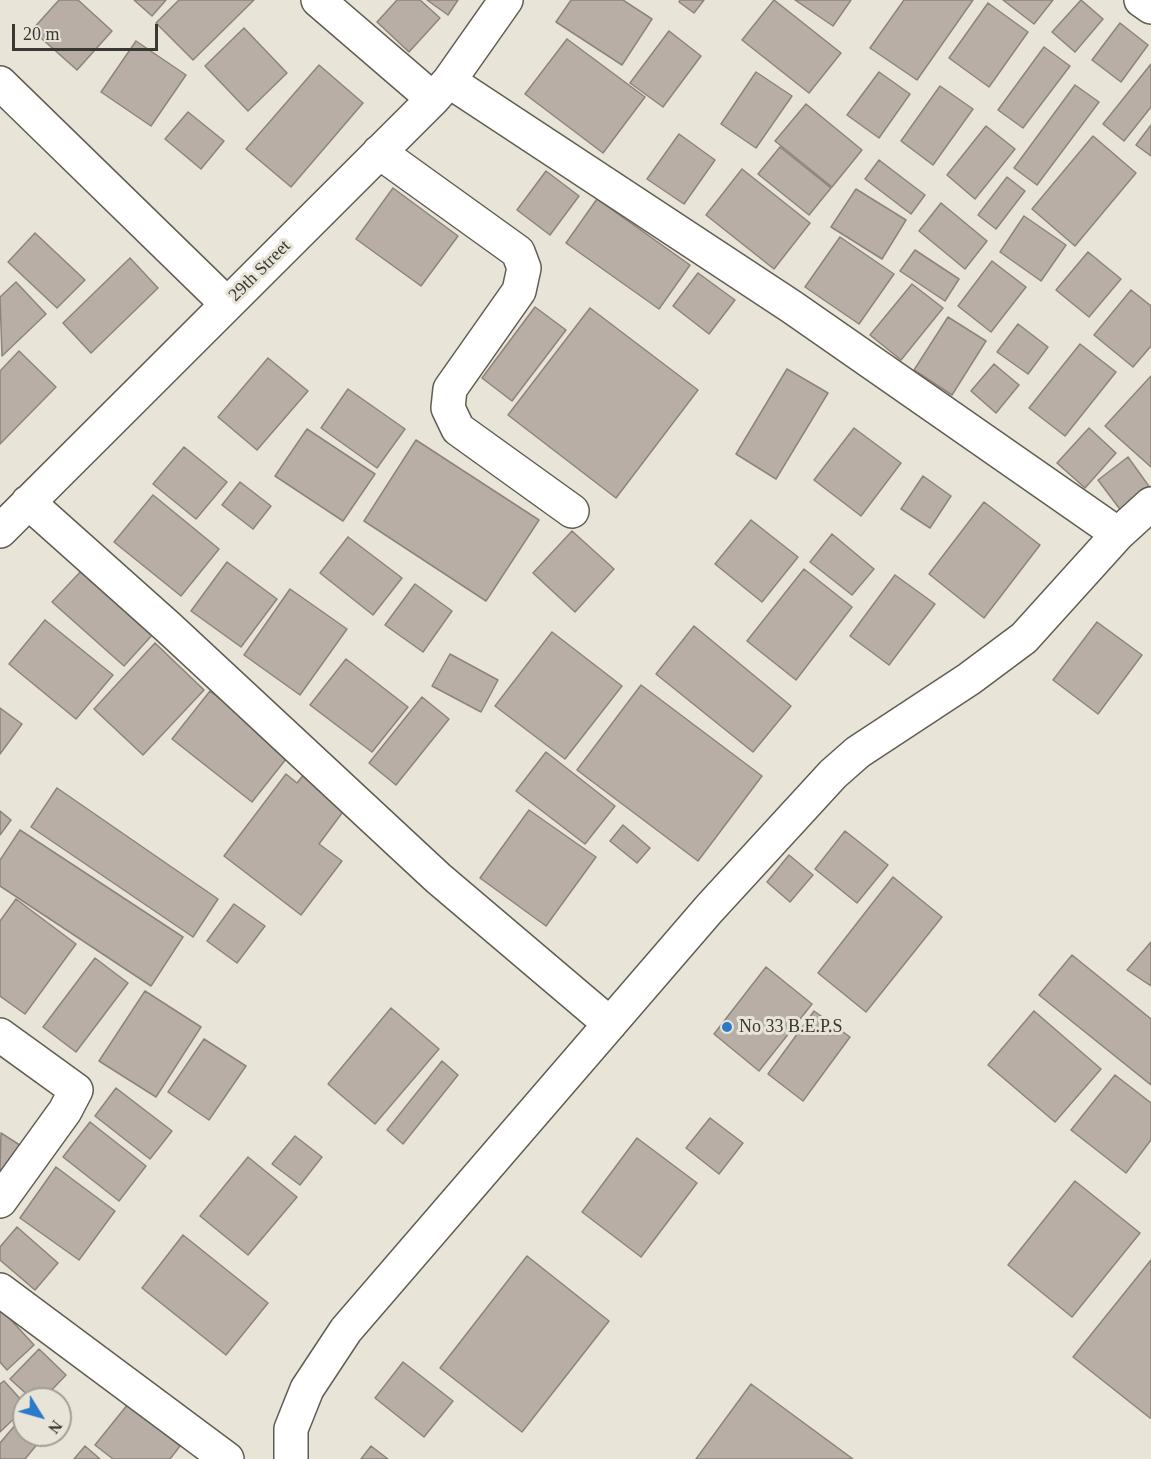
<!DOCTYPE html>
<html>
<head>
<meta charset="utf-8">
<style>
	body { margin:0 }
	#map { position:relative; width:1151px; height:1459px; overflow:hidden; background:#e8e4d8; font-family:"Times New Roman",serif }
	canvas { display:block }
	.north { position:absolute; left:12px; top:1387px; width:60px; height:60px; box-sizing:border-box; background:#e8e4d8; border:2px solid #a29f96; border-radius:50%; rotate:127deg; font-size:16px; font-weight:700; line-height:24px; text-align:center; color:#393833 }
	.north::after { content:''; display:block; margin:auto; width:21px; height:27px; background:#2b7ac9; clip-path:polygon(50% 0,100% 100%,50% 72%,0 100%) }
	.scale { position:absolute; left:12px; top:24px; width:146px; height:27px; box-sizing:border-box; border:3px solid #393833; border-top:0; padding-left:8px; font-size:18px; line-height:21px; white-space:nowrap; color:#393833; -webkit-text-stroke:4px #e8e4d8; paint-order:stroke }
</style>
</head>
<body>
<div id="map">
<canvas width="1151" height="1459"></canvas>
<div class="north">N</div>
<div class="scale">20 m</div>
</div>
<script>
const context = document.querySelector('canvas').getContext('2d');
context.lineJoin = 'round';
function paint(path, color) {
  context.fillStyle = color;
  context.fill(path, 'evenodd');
}
function poly(rows) {
  const path = new Path2D();
  for (const r of rows) {
    path.moveTo(r[0], r[1]);
    for (let i = 2; i < r.length; i += 2) path.lineTo(r[i], r[i + 1]);
  }
  return path;
}
function stroke(path, color, width, dash) {
  context.strokeStyle = color;
  context.lineWidth = width;
  context.lineCap = dash ? 'butt' : 'round';
  context.setLineDash(dash || []);
  context.stroke(path);
}
function label(font, color, halo, rows, align = 'center') {
  context.font = font + ' "Times New Roman",serif';
  context.lineWidth = 6;
  context.setLineDash([]);
  context.textBaseline = 'middle';
  context.strokeStyle = halo;
  context.fillStyle = color;
  for (const [text, x, y, turn = 0] of rows) {
    context.save();
    context.translate(x, y);
    context.rotate((+turn || 0) * Math.PI / 180);
    context.textAlign = isNaN(turn) ? turn : align;
    if (halo) context.strokeText(text, 0, 0);
    context.fillText(text, 0, 0);
    context.restore();
  }
}
const building = poly([
	[59,0,78,0,112,31,77,70,32,30,59,0],
	[134,0,166,0,152,16,134,0],
	[179,0,254,0,193,60,156,23,179,0],
	[397,0,420,0,440,18,409,52,377,22,397,0],
	[427,0,458,0,448,15,427,0],
	[571,0,623,0,652,19,622,65,556,22,571,0],
	[680,0,704,0,694,13,679,2,680,0],
	[774,0,841,53,809,93,742,40,774,0],
	[795,0,851,0,833,26,795,0],
	[904,0,973,0,917,80,870,48,904,0],
	[1003,0,1053,0,1034,24,1003,0],
	[1081,0,1103,19,1075,52,1052,32,1081,0],
	[988,3,1028,32,989,87,949,58,988,3],
	[1120,23,1148,45,1121,82,1092,60,1120,23],
	[244,28,287,73,248,111,205,66,244,28],
	[669,31,701,56,663,107,630,83,669,31],
	[567,39,645,97,603,153,525,94,567,39],
	[136,41,186,75,151,126,101,92,136,41],
	[1044,47,1070,66,1023,128,998,110,1044,47],
	[1151,64,1151,107,1124,141,1103,124,1151,64],
	[319,65,363,103,291,187,246,149,319,65],
	[756,72,792,96,756,148,721,124,756,72],
	[879,72,910,94,879,138,847,115,879,72],
	[1075,85,1099,102,1037,185,1014,168,1075,85],
	[940,86,973,109,933,165,901,141,940,86],
	[806,104,862,150,832,187,775,141,806,104],
	[188,112,224,141,201,169,165,139,188,112],
	[1151,125,1151,156,1136,145,1151,125],
	[986,126,1015,149,975,199,947,175,986,126],
	[679,134,715,160,684,204,647,179,679,134],
	[1093,136,1136,173,1075,246,1032,209,1093,136],
	[780,147,831,188,809,215,758,174,780,147],
	[879,160,925,195,911,214,865,179,879,160],
	[742,169,810,223,774,269,706,215,742,169],
	[546,171,579,196,550,235,517,210,546,171],
	[1007,177,1025,191,996,229,978,215,1007,177],
	[393,188,458,236,421,286,356,239,393,188],
	[856,189,906,220,882,259,831,227,856,189],
	[597,199,690,265,659,309,566,243,597,199],
	[941,203,987,241,965,269,919,231,941,203],
	[1024,216,1066,245,1041,281,1000,252,1024,216],
	[35,233,85,280,57,308,8,262,35,233],
	[840,237,894,274,859,324,805,287,840,237],
	[915,250,959,279,945,301,900,271,915,250],
	[1088,252,1121,279,1089,317,1056,290,1088,252],
	[130,258,158,288,91,353,63,323,130,258],
	[992,261,1026,287,991,332,958,306,992,261],
	[698,273,735,300,709,334,673,306,698,273],
	[16,282,46,314,2,356,0,297,16,282],
	[912,284,943,308,901,360,870,335,912,284],
	[1131,290,1151,306,1151,346,1133,367,1094,335,1131,290],
	[535,307,566,330,512,401,482,378,535,307],
	[590,308,698,390,616,498,508,415,590,308],
	[948,317,986,341,952,395,914,370,948,317],
	[1018,324,1048,347,1028,374,997,352,1018,324],
	[1080,344,1116,372,1065,436,1029,408,1080,344],
	[19,351,56,387,0,444,0,371,19,351],
	[268,358,308,391,257,450,218,417,268,358],
	[994,364,1019,385,996,413,971,391,994,364],
	[787,369,828,393,776,479,736,454,787,369],
	[1151,376,1151,467,1105,426,1151,376],
	[348,389,405,429,377,468,321,428,348,389],
	[854,428,901,463,861,516,814,480,854,428],
	[1089,428,1116,453,1085,488,1057,463,1089,428],
	[307,429,375,474,343,521,275,476,307,429],
	[416,440,539,520,486,601,364,521,416,440],
	[184,447,227,482,196,519,153,484,184,447],
	[1128,457,1151,489,1122,512,1098,480,1128,457],
	[923,476,951,496,930,528,901,509,923,476],
	[240,482,271,506,253,529,222,505,240,482],
	[153,495,219,549,181,596,114,542,153,495],
	[984,502,1040,545,984,618,929,574,984,502],
	[751,520,798,557,762,602,715,564,751,520],
	[572,531,614,569,575,612,533,573,572,531],
	[832,534,874,569,852,595,810,562,832,534],
	[348,537,402,578,373,615,320,573,348,537],
	[227,562,277,599,241,647,191,611,227,562],
	[83,569,154,633,124,666,52,602,83,569],
	[804,569,852,607,796,680,747,641,804,569],
	[895,575,935,604,889,665,850,636,895,575],
	[415,584,452,611,423,652,385,625,415,584],
	[290,589,347,629,300,695,244,655,290,589],
	[45,620,113,675,76,719,9,664,45,620],
	[1097,622,1142,655,1098,714,1053,680,1097,622],
	[694,626,791,706,753,752,656,674,694,626],
	[552,632,622,686,565,759,495,706,552,632],
	[155,643,204,690,143,755,94,709,155,643],
	[450,654,498,680,481,712,432,686,450,654],
	[346,659,408,707,372,752,310,705,346,659],
	[641,685,762,776,698,861,577,770,641,685],
	[210,691,290,754,252,802,172,739,210,691],
	[422,697,449,719,396,785,369,763,422,697],
	[0,708,22,724,0,754,0,708],
	[546,752,615,806,585,844,516,791,546,752],
	[305,773,348,805,319,844,342,861,301,915,224,856,286,774,297,783,305,773],
	[57,788,218,899,193,937,31,827,57,788],
	[529,810,596,857,546,926,480,878,529,810],
	[0,811,11,820,0,835,0,811],
	[623,825,650,848,637,863,610,841,623,825],
	[20,830,183,937,151,986,0,886,0,860,20,830],
	[845,831,888,865,857,903,815,869,845,831],
	[789,855,813,875,790,902,767,882,789,855],
	[893,877,942,917,866,1012,818,973,893,877],
	[16,899,76,944,25,1014,0,996,0,921,16,899],
	[234,904,265,926,237,963,207,941,234,904],
	[1151,942,1151,986,1127,970,1151,942],
	[1072,955,1151,1019,1151,1085,1039,995,1072,955],
	[95,958,128,983,76,1052,43,1027,95,958],
	[766,967,812,1004,759,1071,714,1034,766,967],
	[145,991,201,1027,156,1097,99,1061,145,991],
	[391,1008,439,1049,375,1124,328,1084,391,1008],
	[814,1011,850,1037,803,1101,768,1074,814,1011],
	[1034,1011,1101,1069,1055,1122,988,1065,1034,1011],
	[204,1039,246,1066,209,1120,168,1092,204,1039],
	[442,1061,458,1075,403,1144,387,1130,442,1061],
	[1115,1075,1151,1103,1151,1140,1126,1173,1071,1130,1115,1075],
	[116,1088,172,1131,150,1159,95,1116,116,1088],
	[710,1118,743,1143,719,1174,686,1148,710,1118],
	[90,1122,146,1166,119,1201,63,1157,90,1122],
	[1,1133,29,1151,12,1177,0,1169,1,1133],
	[295,1136,322,1157,300,1185,272,1164,295,1136],
	[637,1138,697,1183,641,1257,582,1212,637,1138],
	[248,1157,297,1197,248,1255,200,1216,248,1157],
	[56,1167,115,1211,79,1260,20,1218,56,1167],
	[1075,1181,1140,1233,1072,1317,1008,1265,1075,1181],
	[17,1227,58,1263,35,1290,0,1260,0,1247,17,1227],
	[183,1235,268,1303,226,1355,142,1288,183,1235],
	[527,1256,609,1321,522,1432,440,1368,527,1256],
	[1151,1260,1151,1417,1150,1418,1073,1357,1151,1260],
	[0,1308,34,1345,7,1370,0,1362,0,1308],
	[39,1349,66,1375,43,1399,32,1399,10,1379,39,1349],
	[403,1362,453,1401,424,1437,375,1398,403,1362],
	[4,1381,24,1403,24,1409,0,1432,0,1384,4,1381],
	[751,1384,853,1459,696,1459,751,1384],
	[128,1404,180,1446,170,1459,113,1459,95,1445,128,1404],
	[17,1423,24,1429,24,1435,31,1435,39,1442,25,1459,0,1459,0,1443,17,1423],
	[85,1446,100,1459,74,1459,85,1446],
	[371,1446,388,1459,361,1459,371,1446]
]);
paint(building, '#b9aea6');
stroke(building, '#8d847b', 1.5);
const minor = poly([
	[318,0,433,99],
	[1141,0,1151,7],
	[449,81,792,307,1118,534],
	[0,83,227,304],
	[379,152,518,252,524,268,519,291,450,389,448,408,458,429,572,511],
	[28,502,168,627,438,878,610,1024],
	[0,531,433,99,449,81,506,0],
	[0,1035,76,1090,65,1111,0,1201],
	[0,1290,227,1459],
	[291,1459,291,1429,307,1389,346,1330,709,909,833,774,858,752,969,679,1024,638,1118,534,1151,504]
]);
stroke(minor, '#605d53', 36);
stroke(minor, '#fff', 33);
for (const [x, y, r, color] of [
	[727,1027,6,"#2b7ac9"]
]) {
  const dot = new Path2D();
  dot.arc(x, y, r, 0, 2 * Math.PI);
  context.fillStyle = color;
  context.fill(dot);
  stroke(dot, '#e8e4d8', 2);
}
label('18px', '#393833', '#e8e4d8', [
	["29th Street",260,271,-45]
]);
label('18px', '#393833', '#e8e4d8', [
	["No 33 B.E.P.S",739,1027]
], 'left');
</script>
</body>
</html>
